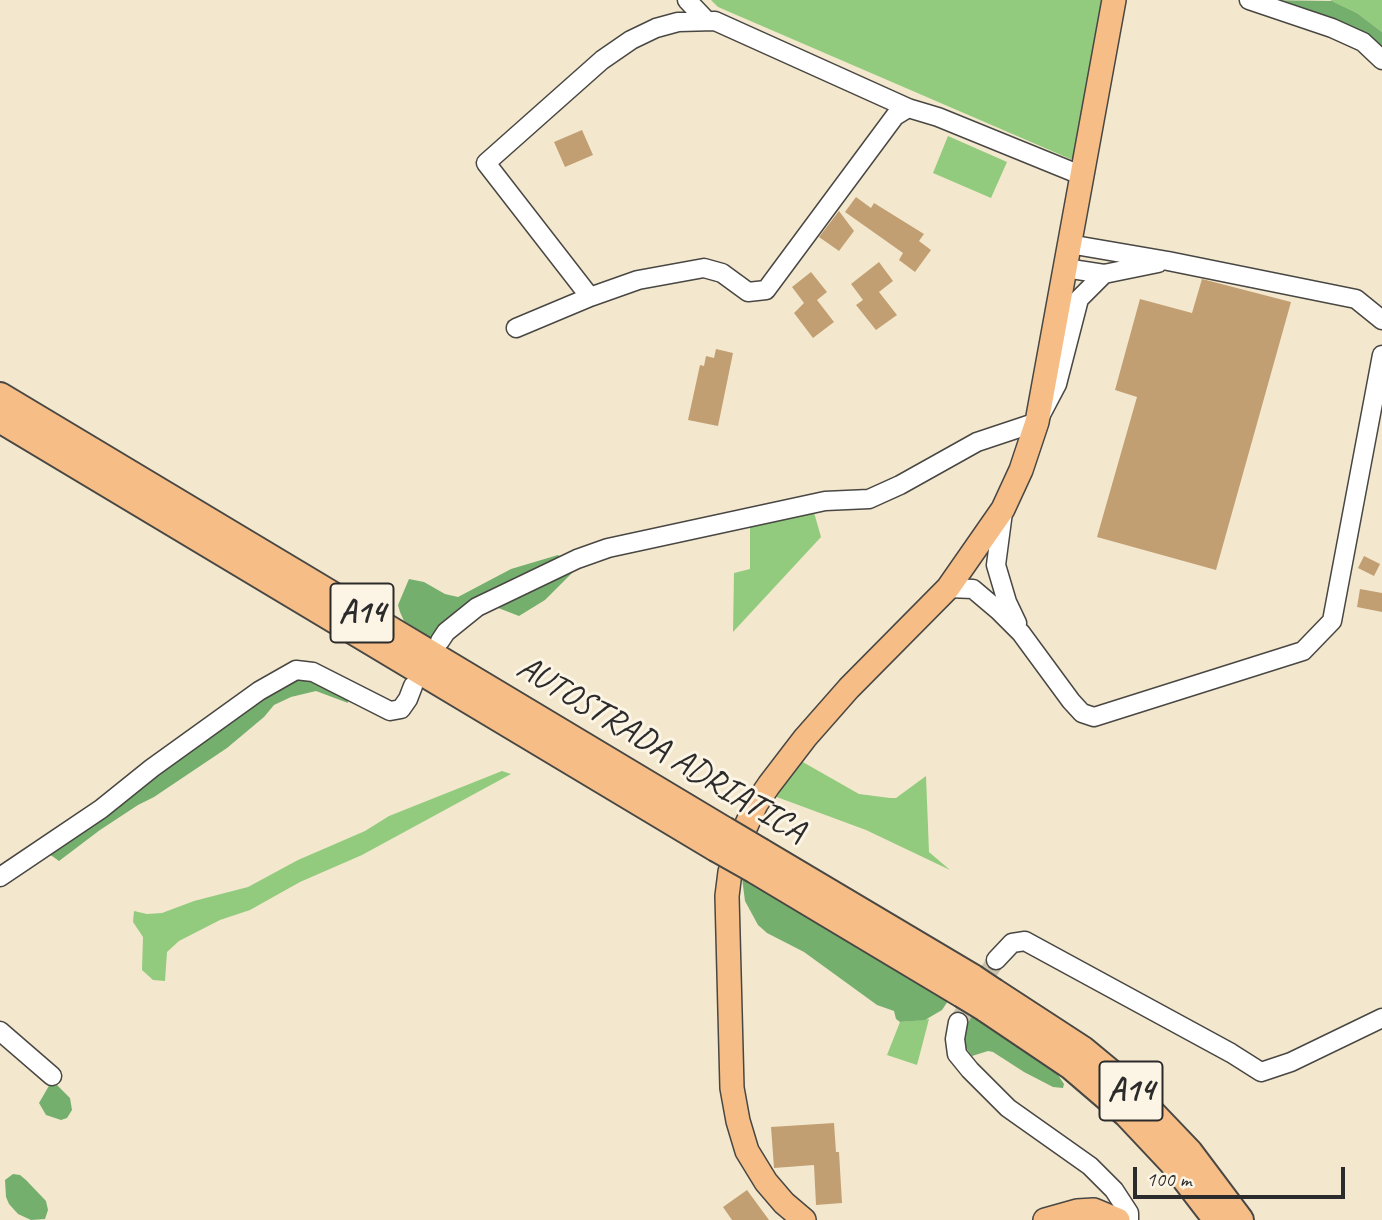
<!DOCTYPE html>
<html>
<head>
<meta charset="utf-8">
<style>
	body { margin:0 }
	#map { position:relative; width:1382px; height:1220px; overflow:hidden; background:#f3e8cd; font-family:Caveat,sans-serif }
	canvas { display:block }
	.scale { position:absolute; left:1133px; top:1167px; width:212px; height:32px; box-sizing:border-box; border:4px solid #2b2b2b; border-top:0; padding-left:9px; font-size:21px; line-height:24px; white-space:nowrap; color:#2b2b2b; -webkit-text-stroke:5px #fcf5e5; paint-order:stroke }
</style>
</head>
<body>
<div id="map">
<canvas width="1382" height="1220"></canvas>
<div class="scale">100 m</div>
</div>
<script>
const context = document.querySelector('canvas').getContext('2d');
context.lineJoin = 'round';
function paint(path, color) {
  context.fillStyle = color;
  context.fill(path, 'evenodd');
}
function poly(rows) {
  const path = new Path2D();
  for (const r of rows) {
    path.moveTo(r[0], r[1]);
    for (let i = 2; i < r.length; i += 2) path.lineTo(r[i], r[i + 1]);
  }
  return path;
}
function stroke(path, color, width, dash) {
  context.strokeStyle = color;
  context.lineWidth = width;
  context.lineCap = dash ? 'butt' : 'round';
  context.setLineDash(dash || []);
  context.stroke(path);
}
function label(font, color, halo, rows, align = 'center') {
  context.font = font + ' Caveat,sans-serif';
  context.lineWidth = 6;
  context.setLineDash([]);
  context.textBaseline = 'middle';
  context.strokeStyle = halo;
  context.fillStyle = color;
  for (const [text, x, y, turn = 0] of rows) {
    context.save();
    context.translate(x, y);
    context.rotate((+turn || 0) * Math.PI / 180);
    context.textAlign = isNaN(turn) ? turn : align;
    if (halo) context.strokeText(text, 0, 0);
    context.fillText(text, 0, 0);
    context.restore();
  }
}
paint(poly([
	[711,0,1108,0,1075,161,718,7],
	[1330,0,1382,0,1382,32,1357,13],
	[948,136,1007,162,991,198,933,173],
	[813,509,821,537,733,632,734,573,750,569,750,523],
	[801,761,859,794,890,798,896,798,926,776,929,852,950,870,866,830,774,796],
	[502,771,511,774,362,855,300,882,250,910,220,920,179,941,167,952,165,981,153,980,142,970,143,937,133,922,134,911,147,914,162,913,194,901,248,887,298,860,365,831,389,816],
	[929,1019,917,1065,887,1055,900,1022]
]), '#92cb7e');
paint(poly([
	[1259,0,1332,1,1357,13,1382,32,1382,58],
	[558,555,578,567,545,600,519,616,488,604,436,641,404,621,400,612,398,605,409,579,424,582,445,594,458,597,511,569],
	[311,674,347,695,348,703,316,691,291,697,274,705,264,717,227,748,154,797,138,805,100,830,59,861,45,851,277,683],
	[742,878,948,1001,942,1010,925,1020,900,1022,896,1019,894,1011,877,1005,804,952,767,933,758,925,745,901],
	[965,1013,1009,1038,1056,1072,1064,1084,1063,1088,1053,1087,1024,1072,993,1052,988,1051,972,1056,963,1044,961,1025],
	[55,1083,70,1098,72,1110,67,1118,61,1120,46,1115,39,1103,50,1084],
	[13,1174,20,1175,26,1180,46,1201,48,1210,45,1219,31,1220,18,1214,9,1204,6,1197,5,1180]
]), '#75af6d');
paint(poly([
	[582,130,593,155,565,167,554,142],
	[856,197,871,208,874,203,924,234,919,241,931,250,915,272,899,260,903,253,845,212],
	[839,211,854,231,839,251,819,237],
	[879,262,893,281,879,292,897,315,876,330,856,305,863,300,851,284],
	[811,272,827,292,817,300,834,322,813,338,794,313,804,303,792,287],
	[1202,279,1291,302,1216,570,1097,537,1137,397,1115,390,1140,299,1192,313],
	[716,349,733,353,718,426,688,420,700,365,704,366,706,356,714,358],
	[1364,556,1380,564,1374,576,1358,568],
	[1360,589,1382,593,1382,612,1357,607],
	[834,1123,836,1152,839,1152,842,1203,816,1205,814,1165,774,1168,771,1127],
	[747,1190,769,1220,732,1220,723,1207]
]), '#c29f73');
stroke(poly([
	[958,1022,996,960]
]), '#cbc2ad', 18, [18, 9]);
const minor = poly([
	[687,0,706,20],
	[1249,0,1332,28,1363,42,1382,60],
	[1069,244,1168,261,1356,299,1382,320],
	[1065,268,1104,274,1158,263],
	[590,297,486,163,602,60,631,40,656,28,678,22,715,21,908,108],
	[516,328,590,297,638,280,704,268,722,273,748,292,766,290,895,116,908,108,938,117,1083,176],
	[1003,512,996,565,1007,602,1017,623],
	[948,588,973,589,999,611,1021,633,1071,701,1082,713,1094,717,1303,651,1332,621,1382,355],
	[440,641,446,632,477,607,577,559,608,548,825,501,869,499,900,485,977,442,1037,422,1057,384,1079,299,1104,274],
	[0,877,101,809,152,768,259,691,296,670,313,672,390,711,401,709,408,699,413,686],
	[996,960,1012,943,1025,941,1231,1053,1261,1072,1291,1062,1382,1018],
	[958,1022,955,1039,957,1054,970,1070,1008,1108,1090,1166,1114,1190,1129,1213,1129,1220],
	[0,1031,52,1076]
]);
const major = poly([
	[804,1220,784,1203,766,1182,747,1151,738,1121,732,1088,727,896,730,872,746,826,756,804,769,785,805,738,849,688,948,588,1003,509,1021,470,1037,422,1114,0],
	[1045,1220,1077,1211,1094,1210,1118,1220]
]);
const highway = poly([
	[0,396,724,830],
	[0,419,716,848],
	[761,852,973,978],
	[755,870,962,994],
	[994,992,1083,1050,1124,1084,1189,1152,1240,1220],
	[985,1008,1071,1066,1127,1114,1174,1164,1217,1220]
]);
stroke(minor, '#494743', 21);
stroke(major, '#494743', 26);
stroke(highway, '#494743', 30);
stroke(minor, '#fff', 18);
stroke(major, '#f6be86', 23);
stroke(highway, '#f6be86', 26);
const highwayBridge = poly([
	[724,830,761,852],
	[716,848,755,870],
	[973,978,994,992],
	[962,994,985,1008]
]);
stroke(highwayBridge, '#494743', 30, []);
stroke(highwayBridge, '#f6be86', 26);
for (const [x, y, w] of [
	[362,613,63],
	[1131,1091,63]
]) {
  const box = new Path2D();
  box.roundRect(x - w / 2, y - 29.5, w, 59, 5);
  context.fillStyle = '#fcf5e5';
  context.fill(box);
  stroke(box, '#2b2b2b', 2);
}
label('bold 33px', '#2b2b2b', null, [
	["A14",362,613],
	["A14",1131,1091]
]);
label('35px', '#2b2b2b', '#fcf5e5', [
	["AUTOSTRADA ADRIATICA",661,750,31]
]);
</script>
</body>
</html>
